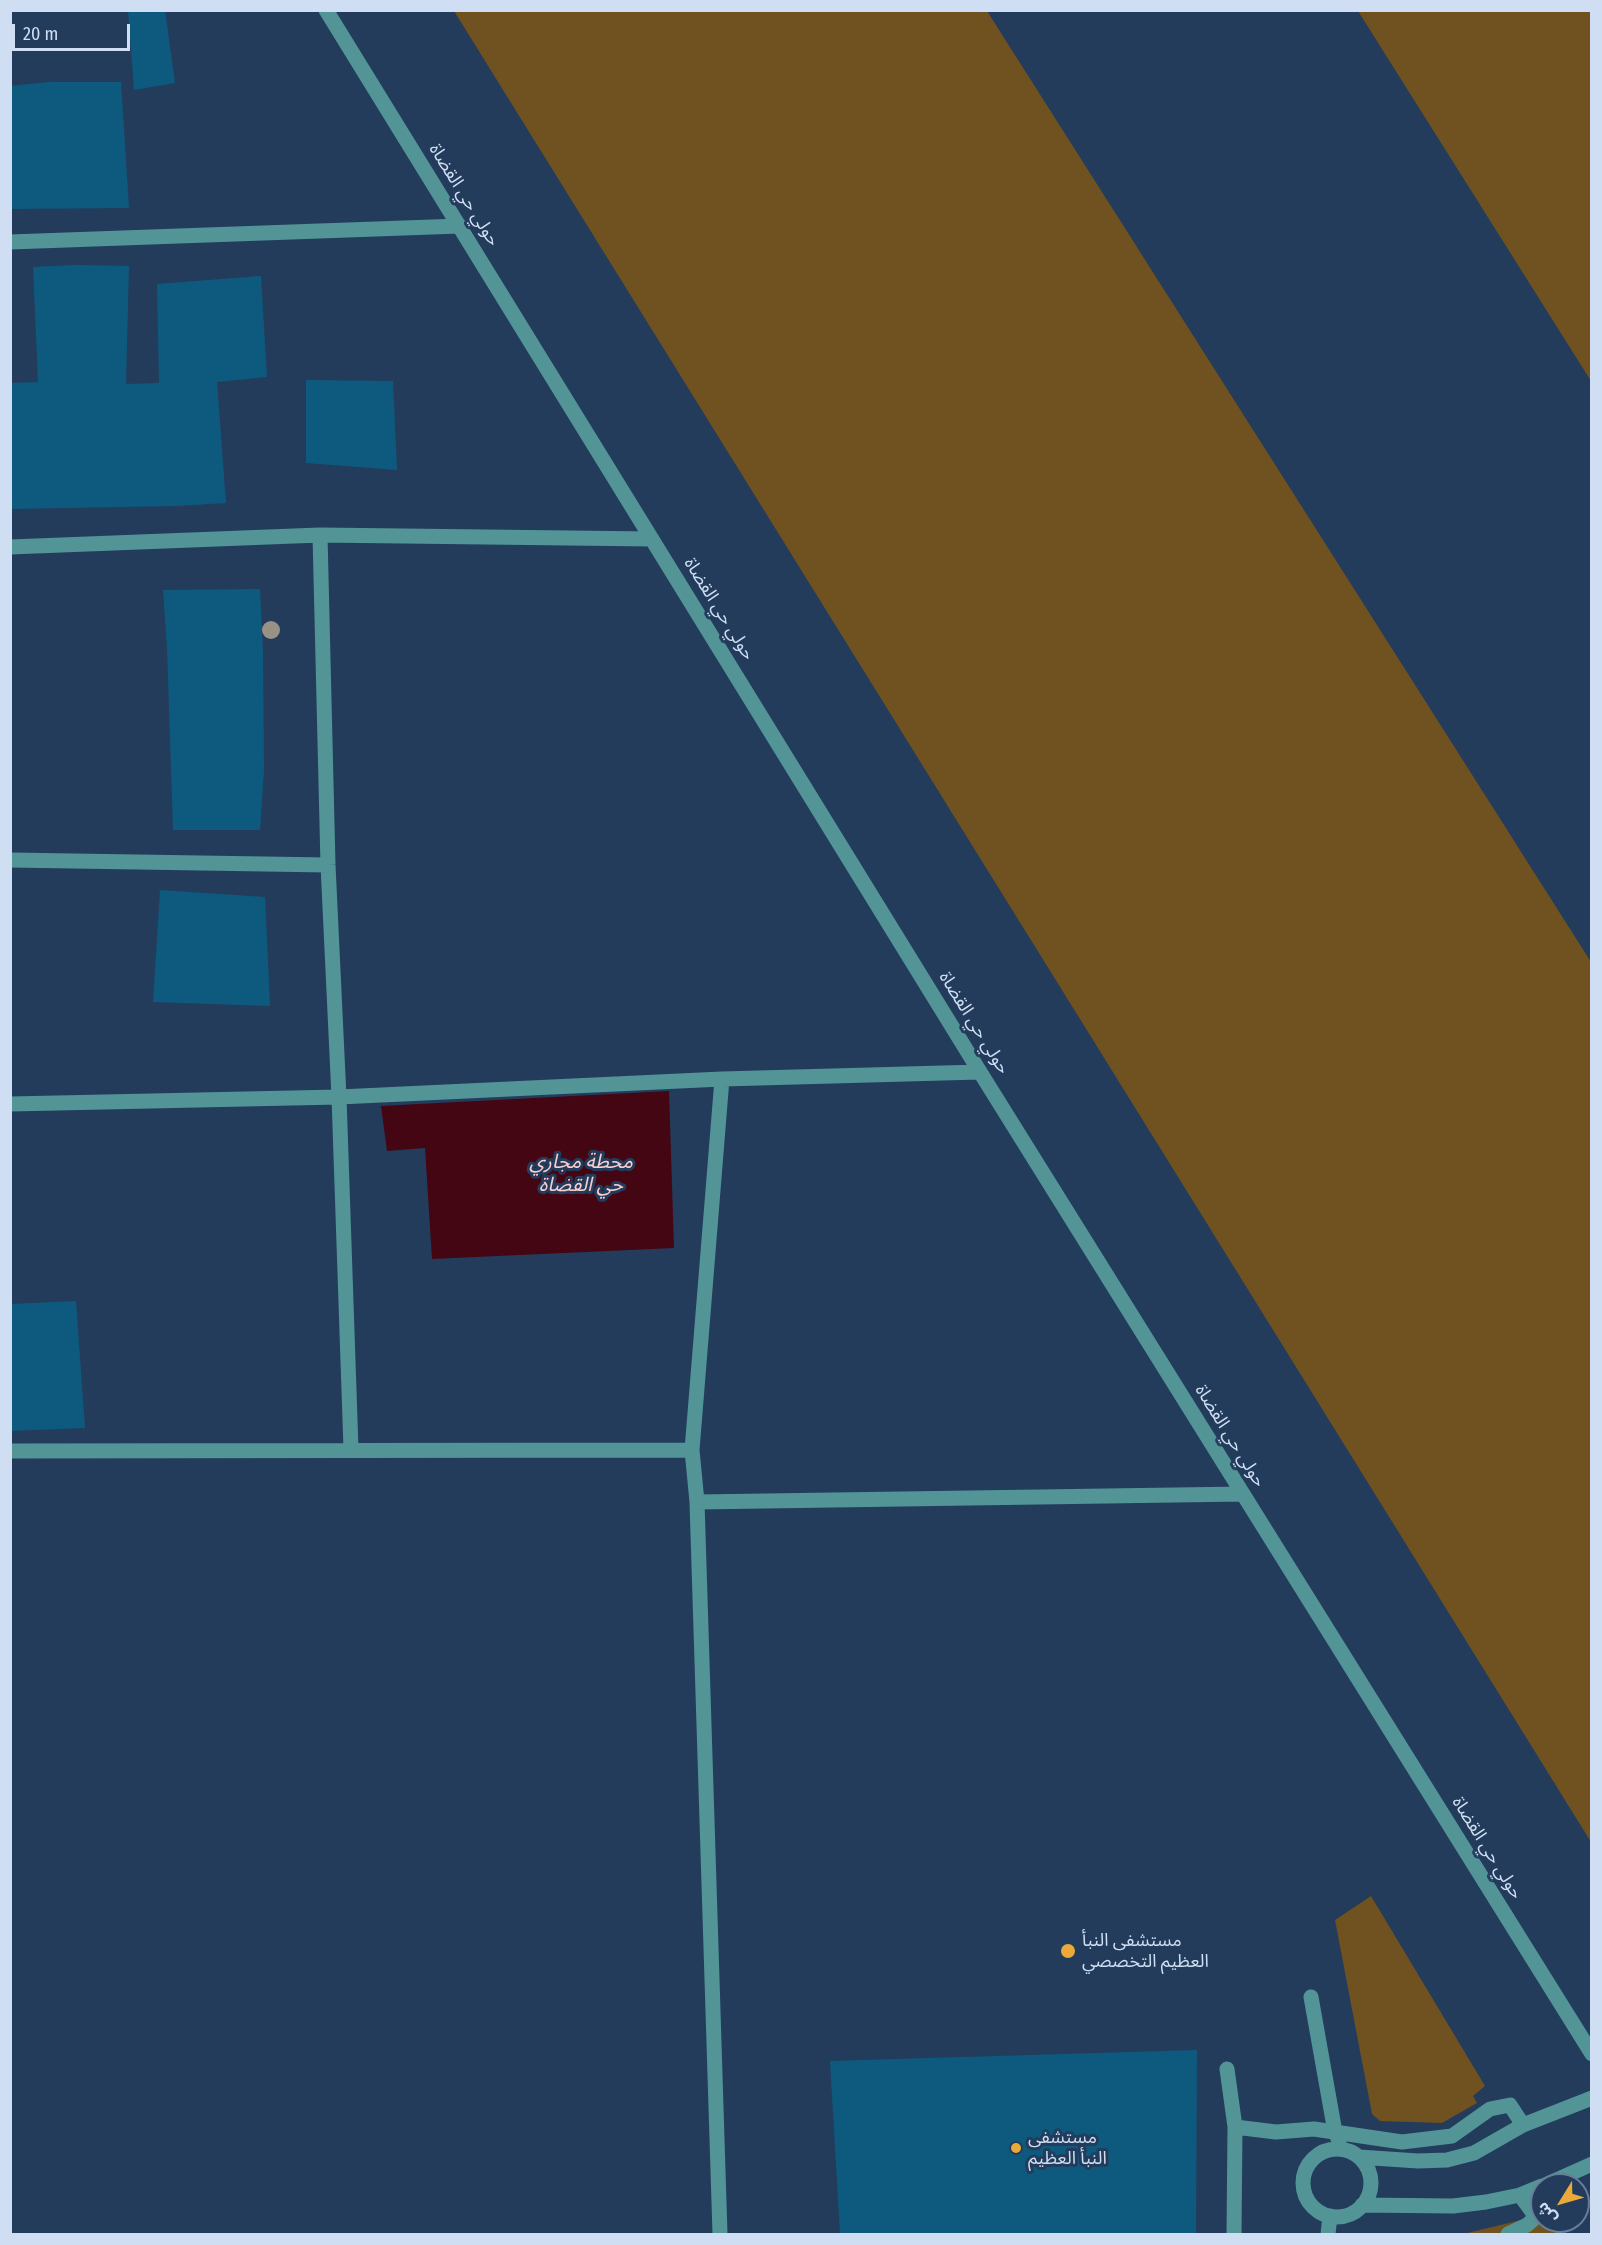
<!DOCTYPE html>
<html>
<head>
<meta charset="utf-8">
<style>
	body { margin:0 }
	#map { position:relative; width:1602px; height:2245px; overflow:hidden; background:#233c5c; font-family:"Fira Sans Condensed","Noto Sans Arabic",sans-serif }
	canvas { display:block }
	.frame { position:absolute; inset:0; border:12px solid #cfdef2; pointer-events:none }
	.north { position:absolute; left:1530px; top:2173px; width:60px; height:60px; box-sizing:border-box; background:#233c5c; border:2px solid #687d98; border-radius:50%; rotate:233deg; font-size:16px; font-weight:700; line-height:24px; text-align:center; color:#cfdef2 }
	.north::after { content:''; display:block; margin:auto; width:21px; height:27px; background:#eba939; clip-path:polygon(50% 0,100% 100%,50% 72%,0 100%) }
	.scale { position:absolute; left:12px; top:24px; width:118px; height:27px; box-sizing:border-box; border:3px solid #cfdef2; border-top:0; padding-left:8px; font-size:18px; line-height:21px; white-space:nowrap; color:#cfdef2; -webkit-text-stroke:4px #233c5c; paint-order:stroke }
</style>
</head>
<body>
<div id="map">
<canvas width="1602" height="2245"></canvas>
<div class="frame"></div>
<div class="north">ش</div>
<div class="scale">20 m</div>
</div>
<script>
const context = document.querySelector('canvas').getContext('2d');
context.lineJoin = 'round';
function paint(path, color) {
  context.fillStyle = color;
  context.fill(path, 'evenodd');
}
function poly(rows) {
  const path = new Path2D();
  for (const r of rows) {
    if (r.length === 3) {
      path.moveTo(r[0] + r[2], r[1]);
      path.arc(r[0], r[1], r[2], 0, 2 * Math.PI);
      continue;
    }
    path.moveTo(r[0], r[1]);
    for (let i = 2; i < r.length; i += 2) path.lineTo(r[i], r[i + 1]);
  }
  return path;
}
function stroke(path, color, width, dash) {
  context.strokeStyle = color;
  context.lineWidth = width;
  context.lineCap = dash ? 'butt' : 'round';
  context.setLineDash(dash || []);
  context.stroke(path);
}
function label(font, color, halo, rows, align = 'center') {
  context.font = font + ' "Fira Sans Condensed","Noto Sans Arabic",sans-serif';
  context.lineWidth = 6;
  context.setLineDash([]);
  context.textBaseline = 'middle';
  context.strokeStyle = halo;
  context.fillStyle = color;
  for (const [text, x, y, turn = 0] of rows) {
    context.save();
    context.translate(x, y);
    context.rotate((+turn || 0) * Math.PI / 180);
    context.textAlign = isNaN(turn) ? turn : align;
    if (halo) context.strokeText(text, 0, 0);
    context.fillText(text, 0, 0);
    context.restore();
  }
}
paint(poly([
	[454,11,987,11,1591,962,1591,1842],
	[1358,11,1591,11,1591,381],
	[1371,1896,1485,2086,1473,2096,1477,2103,1442,2123,1380,2121,1372,2114,1335,1920],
	[1542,2215,1542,2221,1551,2221,1560,2234,1463,2234]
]), '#705120');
paint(poly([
	[669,1091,674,1248,432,1259,425,1148,387,1151,381,1106]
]), '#440612');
paint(poly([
	[128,10,165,10,175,83,134,90],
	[49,82,121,82,129,208,10,209,10,86],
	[75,265,129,266,126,384,159,383,157,284,261,276,267,377,217,382,226,503,177,506,10,509,10,383,38,382,33,267],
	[306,380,393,381,397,470,306,463],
	[260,589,263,651,264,770,260,830,173,830,167,648,163,590],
	[160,890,265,897,270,1006,153,1002],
	[76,1301,85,1428,10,1431,10,1304],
	[1197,2050,1196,2234,840,2234,830,2061]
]), '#0e5a7e');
stroke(poly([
	[326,10,980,1072,1592,2054],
	[10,242,460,226],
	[320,535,328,865,339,1097,351,1449],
	[10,547,320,535,652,539],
	[10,860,328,865],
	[10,1104,339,1097,722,1079,980,1072],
	[10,1451,692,1450],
	[697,1502,1243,1494],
	[1311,1997,1335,2132,1339,2141],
	[1227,2069,1235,2127,1234,2234],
	[1235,2127,1276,2132,1314,2129,1402,2142,1452,2136,1490,2109,1510,2105,1523,2125],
	[1337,2183,34],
	[1359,2157,1418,2161,1447,2160,1474,2153,1523,2125,1592,2098],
	[1545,2185,1592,2164],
	[1362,2205,1453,2206,1486,2202,1520,2195,1542,2186],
	[720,2234,697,1502,692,1450,722,1079],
	[1328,2234,1330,2216],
	[1508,2234,1527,2225,1536,2217,1520,2195]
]), '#539596', 15);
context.fillStyle = '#999186';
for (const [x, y] of [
	[271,630]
]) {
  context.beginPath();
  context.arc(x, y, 9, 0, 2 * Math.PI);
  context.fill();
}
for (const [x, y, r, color] of [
	[1068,1951,8,"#eba939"],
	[1016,2148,6,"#eba939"]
]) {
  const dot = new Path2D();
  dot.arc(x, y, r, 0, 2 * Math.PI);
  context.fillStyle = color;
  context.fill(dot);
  stroke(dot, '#233c5c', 2);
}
label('18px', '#cfdef2', '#233c5c', [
	["حولي حي القضاة",464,195,58],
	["حولي حي القضاة",719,609,58],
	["حولي حي القضاة",974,1023,58],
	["حولي حي القضاة",1230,1436,58],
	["حولي حي القضاة",1487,1848,58]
]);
label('18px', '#cfdef2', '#233c5c', [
	["مستشفى النبأ",1082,1941],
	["العظيم التخصصي",1082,1962],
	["مستشفى",1028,2138],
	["النبأ العظيم",1028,2159]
], 'left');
label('italic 20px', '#f8cecf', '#233c5c', [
	["محطة مجاري",581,1162],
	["حي القضاة",581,1185]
]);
</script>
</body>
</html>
